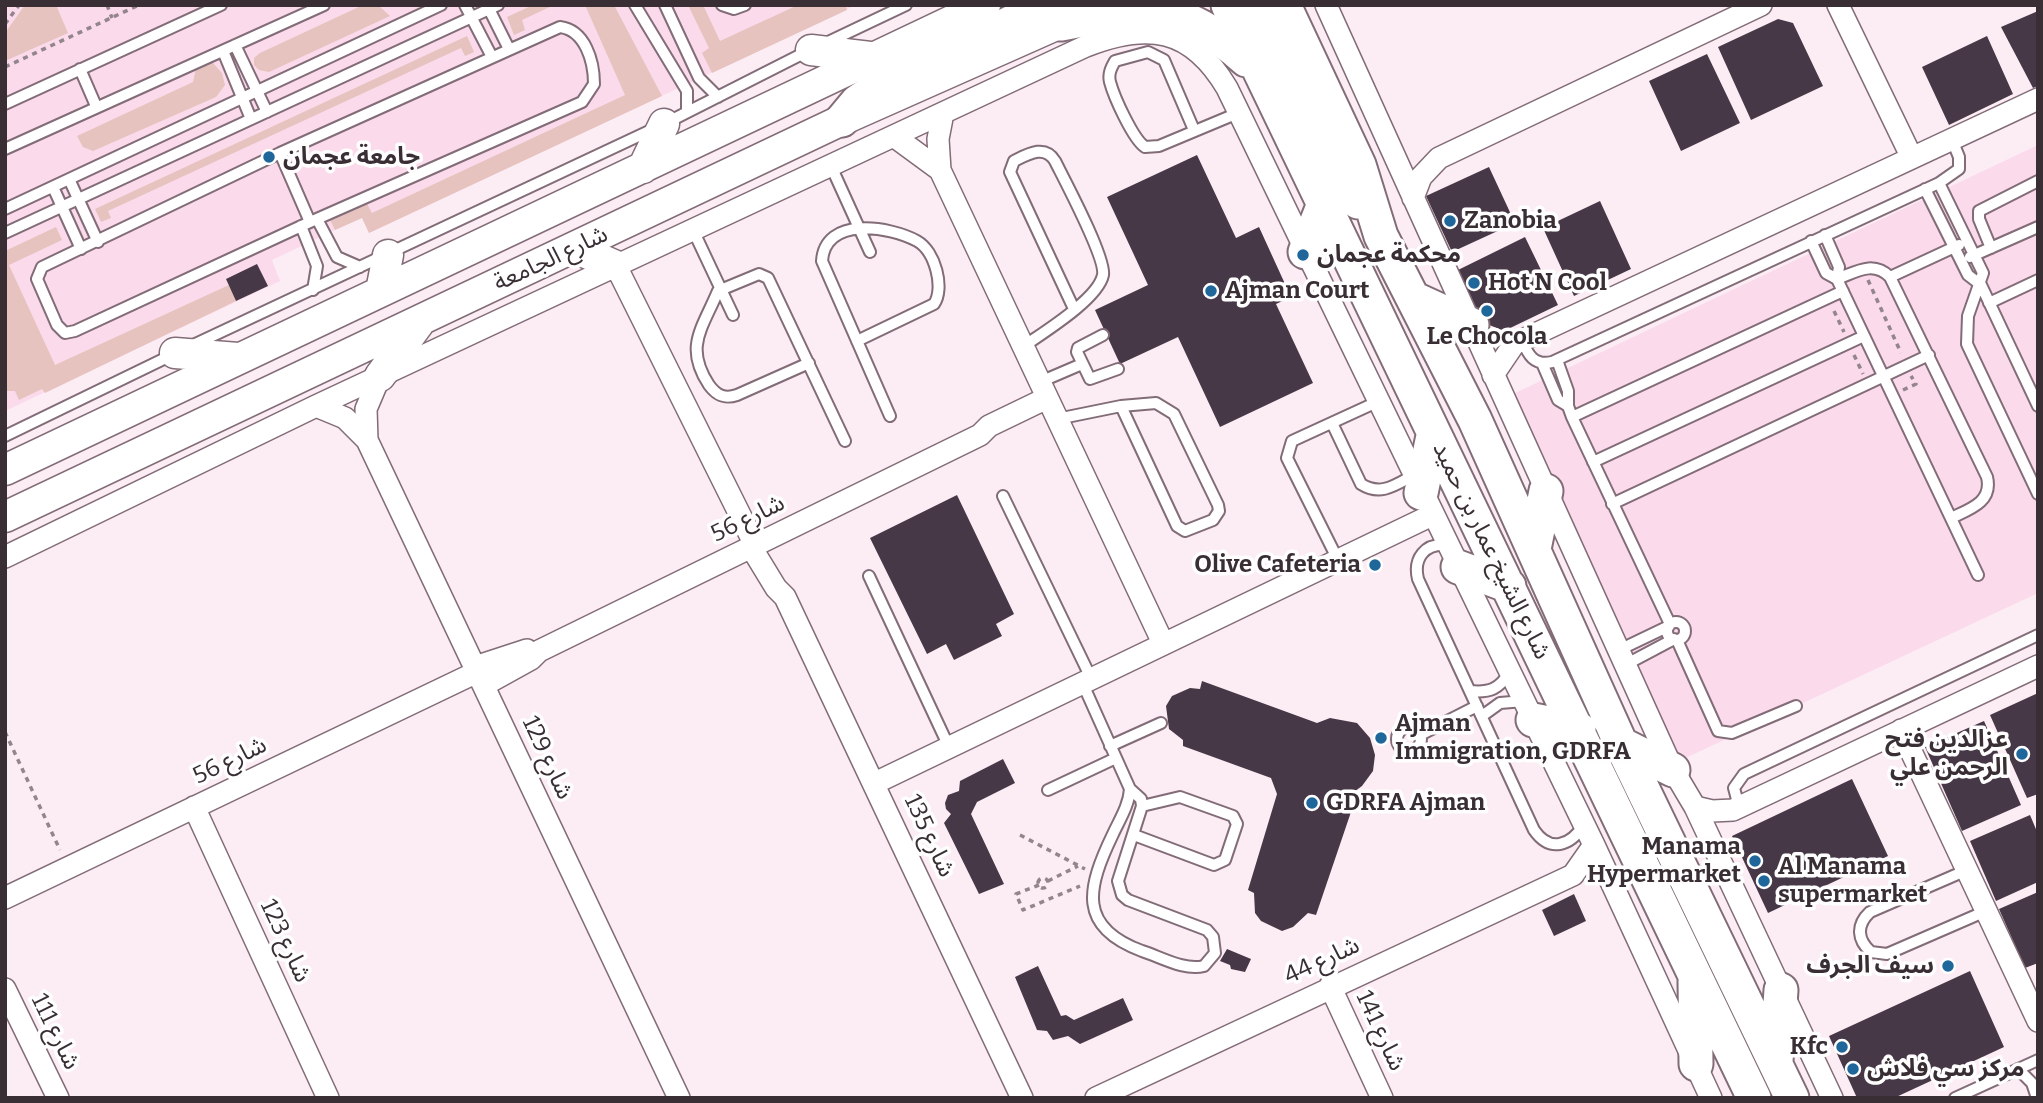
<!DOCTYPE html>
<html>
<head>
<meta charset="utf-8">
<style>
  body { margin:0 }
  #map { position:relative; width:2043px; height:1103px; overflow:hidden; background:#fcecf4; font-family:Bitter,serif }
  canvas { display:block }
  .frame { position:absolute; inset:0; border:7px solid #382e33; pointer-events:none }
</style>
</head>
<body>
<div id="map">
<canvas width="2043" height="1103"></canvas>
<div class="frame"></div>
</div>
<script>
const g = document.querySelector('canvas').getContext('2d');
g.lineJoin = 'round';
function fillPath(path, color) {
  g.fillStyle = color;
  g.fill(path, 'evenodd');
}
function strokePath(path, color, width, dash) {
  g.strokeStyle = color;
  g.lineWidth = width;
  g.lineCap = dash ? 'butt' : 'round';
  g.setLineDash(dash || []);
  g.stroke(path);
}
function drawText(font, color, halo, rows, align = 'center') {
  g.font = font + ' Bitter,"Noto Sans Arabic",serif';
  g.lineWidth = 7;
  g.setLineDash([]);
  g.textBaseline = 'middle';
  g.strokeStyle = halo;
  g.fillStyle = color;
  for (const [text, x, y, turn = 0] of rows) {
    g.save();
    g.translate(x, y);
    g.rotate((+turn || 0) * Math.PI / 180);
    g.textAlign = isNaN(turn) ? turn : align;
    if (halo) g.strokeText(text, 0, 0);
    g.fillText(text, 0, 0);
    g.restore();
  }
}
fillPath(new Path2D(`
  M5 5H856L369 233 362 218 335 230 272 260 280 281 5 411Z
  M2038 145V593L1679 761 1511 395Z`), '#fbdaeb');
fillPath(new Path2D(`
  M25 5H56L68 33 5 61V33Z
  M363 5H378L390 16 269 72 259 70 254 65V58L260 53Z
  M533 5H554L522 20 525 30 514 35 507 17Z
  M585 5H614L662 96 369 233 362 218 335 230 329 218 366 202 372 213 625 95Z
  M688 5H703L720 41 798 5H845L847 10 712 73 702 53 709 48Z
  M467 36 474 52 465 56 461 48 108 211 111 218 101 222 95 209Z
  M212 62 222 73 225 85 216 97 93 151 83 147 77 136 193 82 196 68Z
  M56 227 62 240 9 265 55 365 229 285 236 301 45 393 42 389 19 400 15 391H5V251Z`), '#e6c3be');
fillPath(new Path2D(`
  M2038 11V86L2033 88 2001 27Z
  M1778 19 1793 23 1823 86 1751 120 1718 47Z
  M1987 36 2013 94 1949 125 1922 67Z
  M1707 54 1740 123 1681 151 1649 81Z
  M1197 155 1236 238 1259 227 1291 297 1276 304 1313 383 1220 427 1178 337 1120 364 1095 310 1148 285 1107 197Z
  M1489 167 1515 223 1452 252 1426 196Z
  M1600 201 1631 269 1574 296 1543 228Z
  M1525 237 1558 305 1504 331 1482 322 1458 270Z
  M257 264 268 286 236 301 226 279Z
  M957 495 1014 614 996 624 1002 636 954 660 946 644 927 654 870 538Z
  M1202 681 1317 723 1330 718 1357 723 1370 738 1375 755 1373 771 1362 786 1347 797 1352 809 1316 915 1308 913 1293 927 1282 931 1261 921 1255 913 1254 893 1248 890 1277 794 1271 778 1183 746V740L1169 729 1166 706 1172 696 1190 688 1200 689Z
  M2038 693V794L2027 798 1990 715Z
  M1984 721 2021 805 1962 831 1925 747Z
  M1003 759 1015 783 977 802 971 814 1004 884 979 894 944 823 951 814 946 809 945 803 948 795 959 791 960 781Z
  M1852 779 1888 856 1768 913 1732 836Z
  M2030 815 2038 834V882L1996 901 1970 841Z
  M2038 892V963L2025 968 1999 909Z
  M1574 894 1586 921 1554 936 1542 910Z
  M1227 949 1251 959 1245 972 1231 969 1230 965 1220 961Z
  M1038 966 1061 1016 1066 1015 1074 1020 1123 998 1133 1020 1080 1044 1068 1036 1053 1040 1047 1031 1037 1030 1015 977Z
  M1970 971 2004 1047 1894 1098H1857L1829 1036Z`), '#473847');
const service = new Path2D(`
  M465 5 492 57
  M487 5 509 49
  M635 5 687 91V110
  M665 5 699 78 718 97
  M722 5 734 9 745 5
  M560 27C585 30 594 61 594 84L582 102 310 222 75 331 65 333 57 325 37 279 42 267 280 153Z
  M826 43 906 5
  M235 45 267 112
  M223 51 251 119
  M80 69 96 106
  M5 104 221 5
  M1194 130 1164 60 1148 52 1115 61C1111 68 1108 74 1110 82 1114 97 1133 139 1145 147L1159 146 1238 113
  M5 149 324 5
  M280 153 310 222
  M830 164 870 252
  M69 179 98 242
  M1939 183 1983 273 1968 316 1967 344 2038 494
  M53 187 81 249
  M1925 189 1968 275 1981 285 2038 406
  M5 209 441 5
  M317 219 337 257 360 267
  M301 226 317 266 313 290
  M693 230 733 315
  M5 233 498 5
  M1825 235 1839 267 1837 279
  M1811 241 1826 273 1837 279 1978 575
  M1991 248 1979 219V211L2038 181
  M1970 257 2038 227
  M1890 277 1959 245
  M1837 279C1856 272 1873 260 1890 277L1987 477C1993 502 1970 509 1951 518
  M1989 303 2038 280
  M1103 335 1078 348 1077 352 1090 379 1118 369
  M1522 340C1528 355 1534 366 1552 362L1939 183 1959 169V157L1952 140
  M857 341 934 304C945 288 935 251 917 241 889 226 825 216 822 261L890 416
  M191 346 664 124 808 51
  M1024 346C1044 332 1098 299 1103 275 1106 258 1065 181 1055 161 1045 144 1028 154 1014 161L1010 172 1074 309
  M1557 360 1568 391V406L1572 417 1670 624
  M809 363 737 395C725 399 717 396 709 385 684 347 702 329 718 291L759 274 768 278 845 441
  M1542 363 1558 400 1568 406
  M1040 382 1082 364
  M1572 417 1843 291
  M1057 419 1121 406 1177 526 1185 531 1213 520 1219 511 1218 505 1174 414 1156 403 1121 406
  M1332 423 1361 484C1380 496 1394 486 1412 476
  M5 436 174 354
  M1593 462 1864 336
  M1003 496 1091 678
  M1612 504 1929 355
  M1447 545C1425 543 1413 558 1418 579L1534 830C1550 853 1570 846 1584 825
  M1338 560 1287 458 1292 441 1377 402
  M869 576 949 747
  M1667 631a9 9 0 1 1 18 0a9 9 0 1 1-18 0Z
  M1677 640 1718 731 1732 733 1796 706
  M1619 650 1669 626
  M1625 665 1674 639
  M1082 682 1130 789
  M1470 691C1490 693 1499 689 1510 672
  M1482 716 1500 703 1524 701
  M1397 739a12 12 0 1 1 24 0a12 12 0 1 1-24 0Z
  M1420 735 1477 706
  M1110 746 1161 723
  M1130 789 1141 799 1142 806 1118 881 1122 895 1128 900 1207 930 1213 937 1215 953 1204 966C1184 971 1161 957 1142 951 1077 927 1087 888 1113 834 1120 819 1129 805 1130 789Z
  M1048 790 1116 758
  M1739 807 1734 788 1744 774 2038 635
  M1134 835 1214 865 1225 860 1237 824 1233 816 1180 797 1142 806
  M1967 870 1870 912C1856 925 1857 940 1871 952L1887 954 1986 911
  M2018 1069 2032 1083 2037 1098
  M1955 1098 2038 1060`);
const minor = new Path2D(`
  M1326 5 1673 770 1695 807 1832 1098
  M1838 5 1912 158
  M943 113 938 139 940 170 1163 643
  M895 137 940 170
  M1413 198 1421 177 1439 158 1761 5
  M616 266 755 545
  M1493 375 1514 344 2038 99
  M316 406 345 418 367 440 679 1098
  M367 440 366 409 380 376
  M751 547 776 588 785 597 1022 1098
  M5 557 316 406 1086 46C1147 22 1191 27 1227 88L1594 845 1711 1098
  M475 667 527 650
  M484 685 531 659 539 651 980 435 989 426 1047 398
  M1901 730 2038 1021
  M875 783 1432 515
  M194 807 328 1098
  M1695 807 1712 811 1733 810 2038 666
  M5 898 477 672
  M1330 986 1382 1098
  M5 989 58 1098
  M1096 1098 1573 875 1594 845`);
const secondary = new Path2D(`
  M811 50 870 57
  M643 168 664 124
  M575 248 616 266
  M381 291 388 255
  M175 353 238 358
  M380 376 419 323
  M5 470 985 5
  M5 517 842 120 1083 13`);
const primary = new Path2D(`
  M1228 5 1754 1098
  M1258 5 1331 161 1358 202
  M1284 5 1359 165 1381 236 1475 420 1621 744 1792 1098
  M1061 24C1145 7 1181 0 1246 60
  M842 120 857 102 880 86 1047 5
  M1305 252 1323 206
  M1415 299 1472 325
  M1421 493 1433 436
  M1534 549 1546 491
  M1458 567 1509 586
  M1533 720 1579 729
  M1621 744 1673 770
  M1695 981 1696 1064
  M1776 1061 1781 990`);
strokePath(service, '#826c77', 14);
strokePath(minor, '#826c77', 24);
strokePath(secondary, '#826c77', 33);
strokePath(primary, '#826c77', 37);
strokePath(new Path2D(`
  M107 5 112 18
  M5 24 19 5
  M5 67 139 5
  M1868 280 1901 353
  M1834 311 1844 332
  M1854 355 1863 374
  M1903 390 1916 384 1911 376
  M5 732 60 850
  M1020 835 1085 869
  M1038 883a5 5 0 1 1 10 0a5 5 0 1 1-10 0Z
  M1048 881 1078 866
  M1039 885 1016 894 1023 910 1080 886`), '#92858b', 3.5, [5, 5]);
strokePath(service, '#fff', 10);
strokePath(minor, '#fff', 21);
strokePath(secondary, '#fff', 30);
strokePath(primary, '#fff', 33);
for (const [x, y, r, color] of [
  [269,157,7,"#1f669a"],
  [1450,221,7,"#1f669a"],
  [1303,255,7,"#1f669a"],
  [1474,283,7,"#1f669a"],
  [1211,291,7,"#1f669a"],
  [1487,311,7,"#1f669a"],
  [1375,565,7,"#1f669a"],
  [1381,738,7,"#1f669a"],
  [2022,754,7,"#1f669a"],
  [1312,803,7,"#1f669a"],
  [1755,861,7,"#1f669a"],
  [1764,881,7,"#1f669a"],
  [1948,966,7,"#1f669a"],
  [1842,1047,7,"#1f669a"],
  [1853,1069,7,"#1f669a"]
]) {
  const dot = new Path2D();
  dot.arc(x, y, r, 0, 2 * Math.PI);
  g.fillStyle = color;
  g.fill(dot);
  strokePath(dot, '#fefefe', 2.5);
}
drawText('bold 24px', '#382e33', '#fefefe', [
  ["جامعة عجمان",283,157],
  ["Zanobia",1464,221],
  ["محكمة عجمان",1317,255],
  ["Hot N Cool",1488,283],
  ["Ajman Court",1225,291],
  ["Le Chocola",1487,337,"center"],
  ["Olive Cafeteria",1361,565,"right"],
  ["Ajman",1395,724],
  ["Immigration, GDRFA",1395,752],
  ["عزالدين فتح",2008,740,"right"],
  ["الرحمن علي",2008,768,"right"],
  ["GDRFA Ajman",1326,803],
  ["Manama",1741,847,"right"],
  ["Hypermarket",1741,875,"right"],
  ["Al Manama",1778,867],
  ["supermarket",1778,895],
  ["سيف الجرف",1934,966,"right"],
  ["Kfc",1828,1047,"right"],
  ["مركز سي فلاش",1867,1069]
], 'left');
drawText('24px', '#382e33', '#fefefe', [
  ["شارع الجامعة",551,259,-25],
  ["شارع 56",748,519,-26],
  ["شارع الشيخ عمار بن حميد",1491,551,64],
  ["شارع 129",547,758,65],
  ["شارع 56",230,761,-26],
  ["شارع 135",929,836,65],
  ["شارع 123",285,941,65],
  ["شارع 44",1322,961,-25],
  ["شارع 141",1380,1031,65],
  ["شارع 111",55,1032,64]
]);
</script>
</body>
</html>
